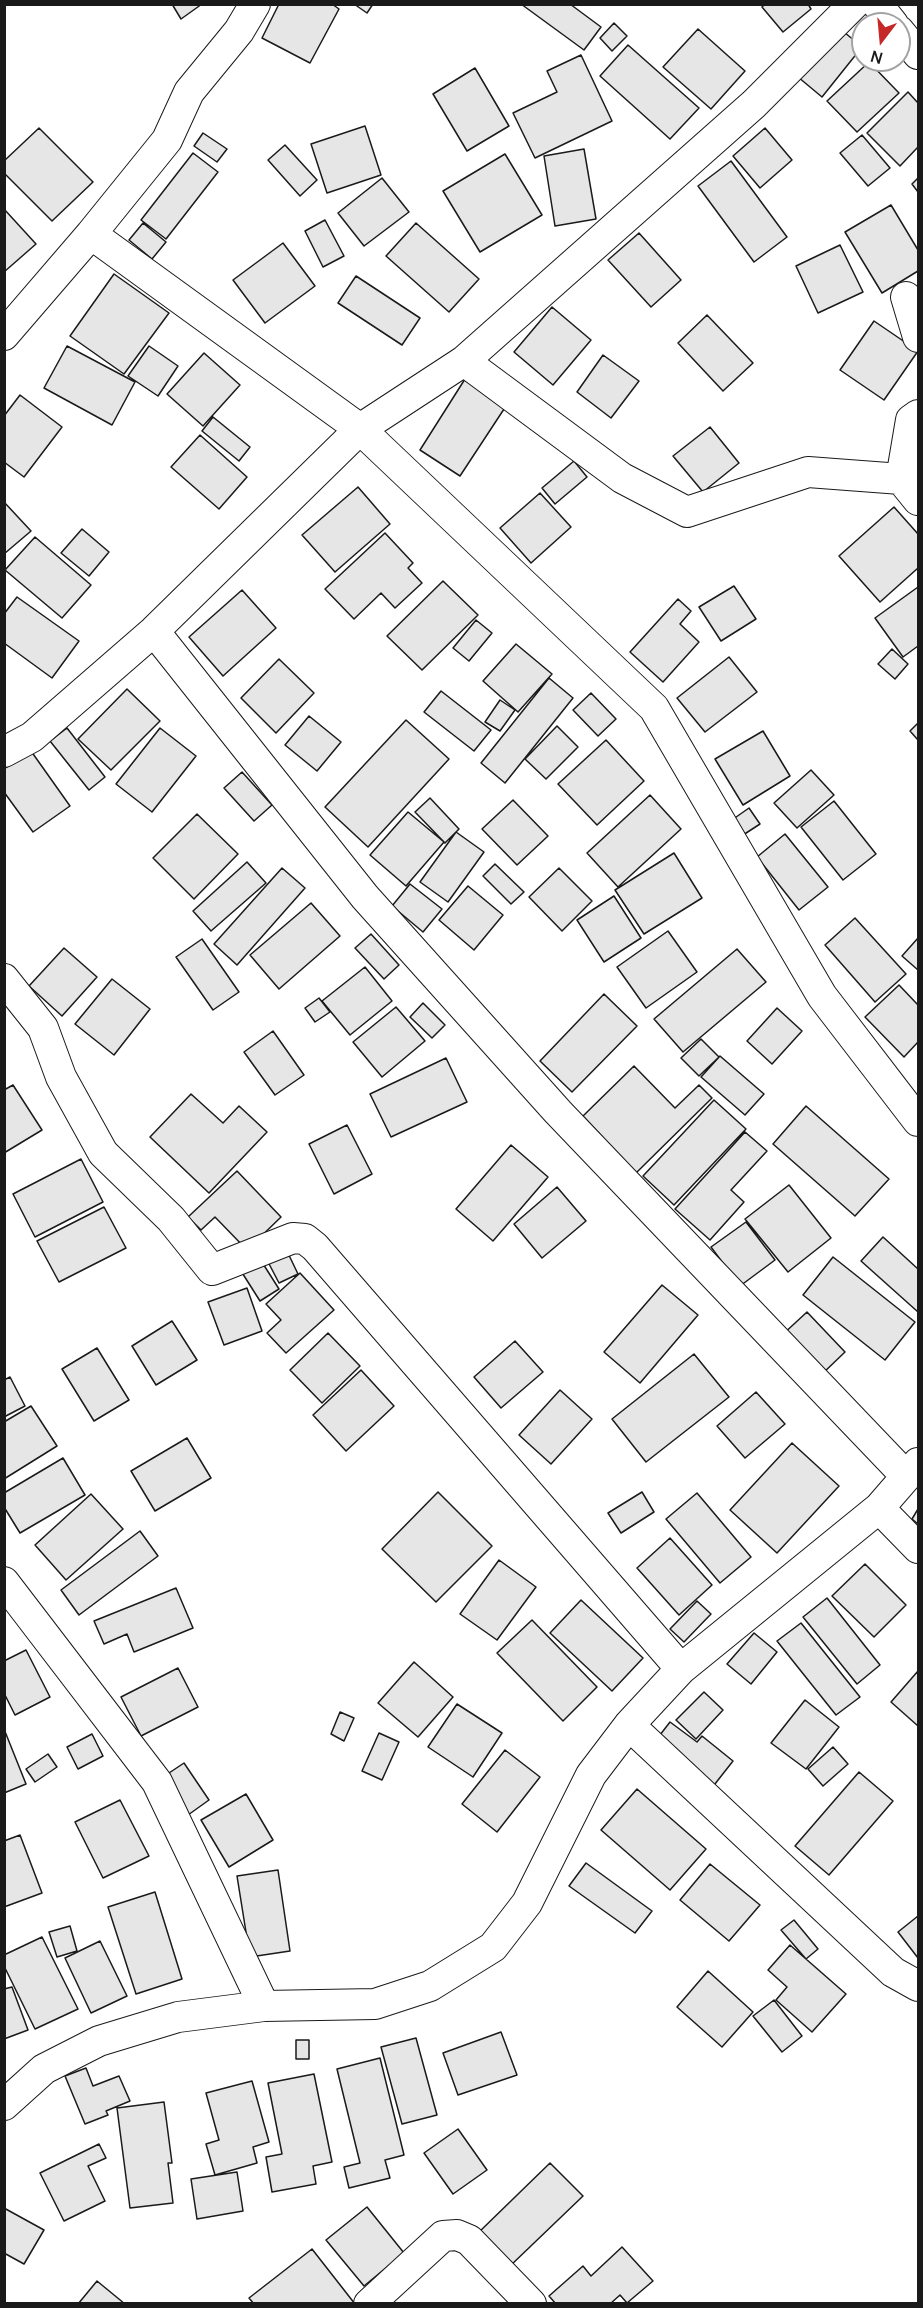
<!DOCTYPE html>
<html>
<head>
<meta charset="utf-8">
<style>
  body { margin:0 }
  #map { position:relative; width:923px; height:2308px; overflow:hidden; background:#fff; font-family:Manrope,sans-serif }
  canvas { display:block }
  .frame { position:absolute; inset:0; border:6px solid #1a1a1a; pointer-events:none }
  .north { position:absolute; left:851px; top:12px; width:60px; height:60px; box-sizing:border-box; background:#fff; border:2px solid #a3a3a3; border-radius:50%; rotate:196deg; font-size:16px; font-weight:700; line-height:24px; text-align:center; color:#1a1a1a }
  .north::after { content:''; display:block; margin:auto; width:21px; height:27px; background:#c62828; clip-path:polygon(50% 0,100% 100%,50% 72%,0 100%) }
</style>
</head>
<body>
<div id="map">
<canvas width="923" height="2308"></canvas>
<div class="frame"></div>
<div class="north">N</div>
</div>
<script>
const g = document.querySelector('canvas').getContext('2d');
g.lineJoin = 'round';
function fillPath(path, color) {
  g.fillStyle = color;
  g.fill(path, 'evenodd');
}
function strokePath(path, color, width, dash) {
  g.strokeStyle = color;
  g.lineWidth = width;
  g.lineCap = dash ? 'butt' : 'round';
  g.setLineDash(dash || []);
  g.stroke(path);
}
const building = new Path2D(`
  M172 4H202L181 19Z
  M332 4 339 9 310 63 262 38 279 4Z
  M354 4H373L367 13Z
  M521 4H570L601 27 584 50Z
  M765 4H808L811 9 783 32 762 7Z
  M614 23 627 36 612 51 600 38Z
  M838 27 862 47 822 97 798 77Z
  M698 29 745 71 711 109 663 67Z
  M628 45 699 108 670 139 600 76Z
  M581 55 612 121 535 158 513 113 557 92 547 71Z
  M869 62 899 93 857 132 827 101Z
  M475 68 509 126 467 151 433 94Z
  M908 92 918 103V147L900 166 867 133Z
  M365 126 381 175 327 193 311 144Z
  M39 128 93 182 52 221 4 173V161Z
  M765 128 792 160 760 188 733 156Z
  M203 133 227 149 217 162 194 146Z
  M862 135 890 168 868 186 840 153Z
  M285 145 317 180 300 196 268 160Z
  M584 149 596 219 555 226 544 156Z
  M193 153 218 172 166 239 141 220Z
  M505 154 542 215 480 252 443 191Z
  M731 161 787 237 754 262 698 186Z
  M382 178 409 212 364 246 338 213Z
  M918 178V192L912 184Z
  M891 205 918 250V271L882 293 845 232Z
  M4 209 36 244 4 272Z
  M325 220 344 256 323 267 305 231Z
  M143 223 166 242 152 259 129 240Z
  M416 223 479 279 449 312 386 256Z
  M639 233 681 280 651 307 608 260Z
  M283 243 315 286 265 323 233 280Z
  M840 245 863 292 818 313 796 266Z
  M114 274 169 313 124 374 70 336Z
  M356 276 420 318 402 345 338 303Z
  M552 307 591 340 553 385 514 352Z
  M707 315 753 363 723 391 678 343Z
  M874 321 918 351 884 400 840 370Z
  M67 346 135 382 112 425 44 388Z
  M149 346 178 366 158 396 128 376Z
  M204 353 240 385 203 426 167 394Z
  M603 355 639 381 611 418 577 392Z
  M465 379 506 406 460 476 420 450Z
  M20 395 62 427 24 477 4 462V416Z
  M213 417 250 447 239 461 202 431Z
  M710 427 739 463 703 492 673 456Z
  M200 435 247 477 219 509 171 467Z
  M574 461 587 477 555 504 542 488Z
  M358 487 390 524 335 572 302 535Z
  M540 493 571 527 531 563 500 528Z
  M4 502 31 531 4 554Z
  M894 507 918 534V568L880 602 839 556Z
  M82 529 109 552 89 576 61 553Z
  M385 533 413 563 408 568 422 583 395 608 381 593 354 619 325 589Z
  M35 537 91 585 62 618 5 570Z
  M443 581 478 615 422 670 387 636Z
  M734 586 756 619 721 641 699 607Z
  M918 587V646L903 657 875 618Z
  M242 590 276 628 223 676 189 637Z
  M17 597 79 641 52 678 4 643V614Z
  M678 599 691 611 680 624 699 642 663 682 630 652Z
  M476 620 492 633 469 661 453 648Z
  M516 644 552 674 518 712 483 681Z
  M892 649 908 664 895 679 878 664Z
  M729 657 757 692 705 732 677 698Z
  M279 659 314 693 276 733 241 698Z
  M549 678 573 698 505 783 481 763Z
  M127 689 160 721 111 770 78 739Z
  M441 691 491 730 474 751 424 712Z
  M591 693 616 719 598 736 573 710Z
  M500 700 515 710 500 731 485 722Z
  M309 716 341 742 317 771 285 745Z
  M406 720 449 759 368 847 325 807Z
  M918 723V740L910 731Z
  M557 726 578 747 546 779 525 759Z
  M67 728 105 777 89 790 50 741Z
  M160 728 196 756 152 812 116 784Z
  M763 731 790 776 743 805 715 759Z
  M606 740 644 781 597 825 558 784Z
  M31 751 70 806 33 832 4 792V769Z
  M811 770 834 795 797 828 774 803Z
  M242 772 272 805 254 821 224 788Z
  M650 795 681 829 618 887 587 853Z
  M430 798 459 829 445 843 415 812Z
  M513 800 548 836 517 865 482 829Z
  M834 801 876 854 843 880 801 827Z
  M749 808 760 824 740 837 729 822Z
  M408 812 444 842 406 886 370 855Z
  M197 814 238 854 194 899 153 858Z
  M456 832 484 852 448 902 420 882Z
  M785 834 828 887 799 910 757 857Z
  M674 853 702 898 644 934 615 890Z
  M247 862 266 883 211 931 193 911Z
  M495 864 524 892 511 904 483 876Z
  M282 868 305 888 237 965 214 944Z
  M559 868 592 901 562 931 529 897Z
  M410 884 442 909 423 932 392 906Z
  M468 886 503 915 474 950 439 920Z
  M614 896 641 938 604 962 577 920Z
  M311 903 340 936 279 989 250 955Z
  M855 918 906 974 875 1002 825 945Z
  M668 931 697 972 646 1008 617 967Z
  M371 934 399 965 384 979 355 948Z
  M918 938V970L902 956Z
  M202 939 239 992 213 1010 176 957Z
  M64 948 97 977 62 1016 29 986Z
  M737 949 766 982 683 1052 654 1019Z
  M365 967 392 1001 350 1035 322 1001Z
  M112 979 150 1009 114 1055 75 1024Z
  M899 985 918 1005V1042L904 1057 865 1017Z
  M604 994 637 1026 572 1092 540 1061Z
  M319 998 330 1012 315 1022 305 1008Z
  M423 1003 445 1025 432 1038 410 1017Z
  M396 1007 425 1041 382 1077 353 1042Z
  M777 1008 802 1031 772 1064 747 1041Z
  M273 1031 304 1075 275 1095 244 1052Z
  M701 1039 719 1057 699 1076 681 1058Z
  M720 1056 764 1094 745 1115 701 1077Z
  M446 1058 467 1102 391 1137 370 1094Z
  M634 1066 675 1108 699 1085 712 1098 636 1173 583 1116Z
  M13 1085 42 1130 4 1153V1090Z
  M191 1094 223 1123 239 1106 267 1132 209 1193 150 1137Z
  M714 1100 746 1129 674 1205 643 1176Z
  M806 1106 889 1179 855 1216 773 1144Z
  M347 1125 372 1174 334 1194 309 1144Z
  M745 1132 767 1151 731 1190 744 1202 710 1240 675 1209Z
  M511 1145 548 1177 493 1241 456 1209Z
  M81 1159 103 1202 35 1237 13 1194Z
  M237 1171 281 1217 247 1250 215 1217 201 1230 188 1217Z
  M789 1185 831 1238 788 1272 745 1219Z
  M557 1187 586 1221 542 1258 514 1224Z
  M104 1207 126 1248 59 1282 37 1241Z
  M746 1222 775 1260 740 1286 711 1247Z
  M883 1237 918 1269V1312L861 1261Z
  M286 1249 298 1274 279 1283 266 1258Z
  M833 1257 915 1322 885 1360 803 1295Z
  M260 1259 279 1289 260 1301 241 1271Z
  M300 1273 334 1310 286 1353 267 1333 281 1320 266 1304Z
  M662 1285 698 1315 640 1383 604 1352Z
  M247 1288 262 1331 224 1345 208 1302Z
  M807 1312 845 1352 820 1376 781 1336Z
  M172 1321 197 1360 156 1385 132 1346Z
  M328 1333 360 1366 322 1403 290 1370Z
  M515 1341 543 1372 501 1408 474 1377Z
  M97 1348 129 1400 94 1421 62 1369Z
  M694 1354 729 1397 646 1462 612 1419Z
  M361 1370 394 1406 346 1451 313 1415Z
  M10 1377 25 1406 4 1417V1380Z
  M560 1390 592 1419 551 1464 519 1435Z
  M756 1392 785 1424 745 1458 717 1426Z
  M31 1406 57 1446 4 1479V1422Z
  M187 1438 211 1478 155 1511 131 1471Z
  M792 1443 839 1486 777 1553 730 1510Z
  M63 1458 85 1495 20 1533 4 1507V1493Z
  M438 1492 492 1546 436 1602 382 1549Z
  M642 1492 654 1512 621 1533 608 1513Z
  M697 1493 751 1557 720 1583 666 1519Z
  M91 1494 123 1529 66 1580 35 1545Z
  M918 1509V1524L912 1519Z
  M140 1531 158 1556 79 1615 61 1590Z
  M670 1538 712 1585 679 1615 637 1568Z
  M499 1560 536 1587 497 1640 460 1614Z
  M865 1564 906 1605 874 1637 832 1596Z
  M176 1588 193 1628 134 1652 127 1634 104 1644 94 1621Z
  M827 1598 880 1665 857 1684 803 1617Z
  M581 1600 643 1658 612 1691 550 1633Z
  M697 1601 711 1614 684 1642 670 1629Z
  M532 1620 597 1687 563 1721 497 1653Z
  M801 1623 860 1697 836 1715 777 1641Z
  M754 1633 777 1652 751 1684 727 1664Z
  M26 1650 50 1697 15 1715 4 1693V1661Z
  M414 1662 453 1697 418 1737 378 1703Z
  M178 1668 198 1707 141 1736 121 1697Z
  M918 1671V1726L891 1702Z
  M704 1692 723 1710 696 1739 676 1720Z
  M805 1700 839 1727 806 1769 771 1743Z
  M457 1704 502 1733 473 1777 428 1747Z
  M340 1712 354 1718 344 1741 331 1734Z
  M670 1722 697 1742 702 1736 733 1761 711 1789 653 1744Z
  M4 1729 26 1784 4 1793Z
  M379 1733 399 1742 382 1780 362 1771Z
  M92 1734 103 1756 78 1769 67 1747Z
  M833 1747 848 1764 823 1786 808 1769Z
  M505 1750 540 1777 497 1832 462 1804Z
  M48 1754 57 1767 35 1782 26 1769Z
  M184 1763 209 1800 188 1815 163 1777Z
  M859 1772 893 1801 829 1875 795 1846Z
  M637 1789 706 1849 670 1890 601 1830Z
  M246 1794 273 1840 229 1867 201 1820Z
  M120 1800 149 1856 103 1878 75 1822Z
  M20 1835 42 1893 4 1907V1841Z
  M586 1863 652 1911 635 1933 569 1886Z
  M710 1864 760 1905 729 1941 680 1900Z
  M278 1870 290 1951 250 1957 237 1876Z
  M155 1892 182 1979 136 1994 108 1907Z
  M918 1916V1958L898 1932Z
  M794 1920 818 1949 806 1959 781 1930Z
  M70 1926 77 1951 57 1957 49 1932Z
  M42 1937 78 2009 35 2029 4 1966V1955Z
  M100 1941 127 1996 91 2013 65 1958Z
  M790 1945 846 1994 812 2032 776 2000 787 1987 768 1970Z
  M708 1971 753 2012 722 2047 677 2007Z
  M12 1987 28 2030 4 2039V1989Z
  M774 2000 802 2036 782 2052 753 2016Z
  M501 2032 517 2075 458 2095 443 2053Z
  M416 2038 437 2115 402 2124 381 2047Z
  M296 2040H309V2059H296Z
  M380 2058 404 2155 385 2160 390 2178 349 2188 344 2167 360 2163 337 2069Z
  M86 2068 93 2086 119 2076 130 2101 106 2111 108 2115 85 2124 65 2076Z
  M314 2074 332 2162 313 2166 316 2184 272 2192 266 2157 282 2154 268 2083Z
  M252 2081 269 2142 253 2147 257 2163 215 2175 206 2144 219 2140 206 2093Z
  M164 2102 172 2163H168L173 2203 130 2208 117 2108Z
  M458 2129 487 2170 453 2194 424 2153Z
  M99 2144 106 2158 88 2166 105 2201 64 2221 40 2173Z
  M550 2163 583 2196 509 2267 477 2234Z
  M237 2172 243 2211 197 2219 191 2179Z
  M367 2207 404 2253 364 2286 326 2240Z
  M4 2208 44 2230 24 2264 4 2253Z
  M622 2247 653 2281 627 2303 620 2295 610 2304H556L549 2296 583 2266 591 2276Z
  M312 2249 355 2304H254L249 2298Z
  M97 2281 125 2304H78Z`);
fillPath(building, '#e6e6e6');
strokePath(building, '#1a1a1a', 1.5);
const minor = new Path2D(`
  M877 4 893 24
  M899 31 918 54
  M91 234 360 429 654 708 822 996 918 1121
  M906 297 918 337
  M4 335 91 234 167 140 189 92 239 31 255 4
  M464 361 622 478 687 512 808 472 901 479
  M918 415 911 420 901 479 918 500
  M154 631 365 897 558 1112 906 1476
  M4 752 32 737 154 631 360 429 464 361 754 104 854 4
  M4 979 43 1028 61 1077 103 1153 171 1219 212 1270 293 1238 305 1239 315 1247 681 1669
  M879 1508 918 1548
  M4 1582 157 1782 264 2006
  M629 1725 893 1972 918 1986
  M4 2105 44 2069 99 2041 178 2017 264 2006 375 2004 430 1986 493 1947 527 1903 591 1775 629 1725 681 1669 879 1508 918 1463
  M369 2304 443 2236 457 2235 469 2240 531 2304`);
strokePath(minor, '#1a1a1a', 32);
strokePath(minor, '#fff', 30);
</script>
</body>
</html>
